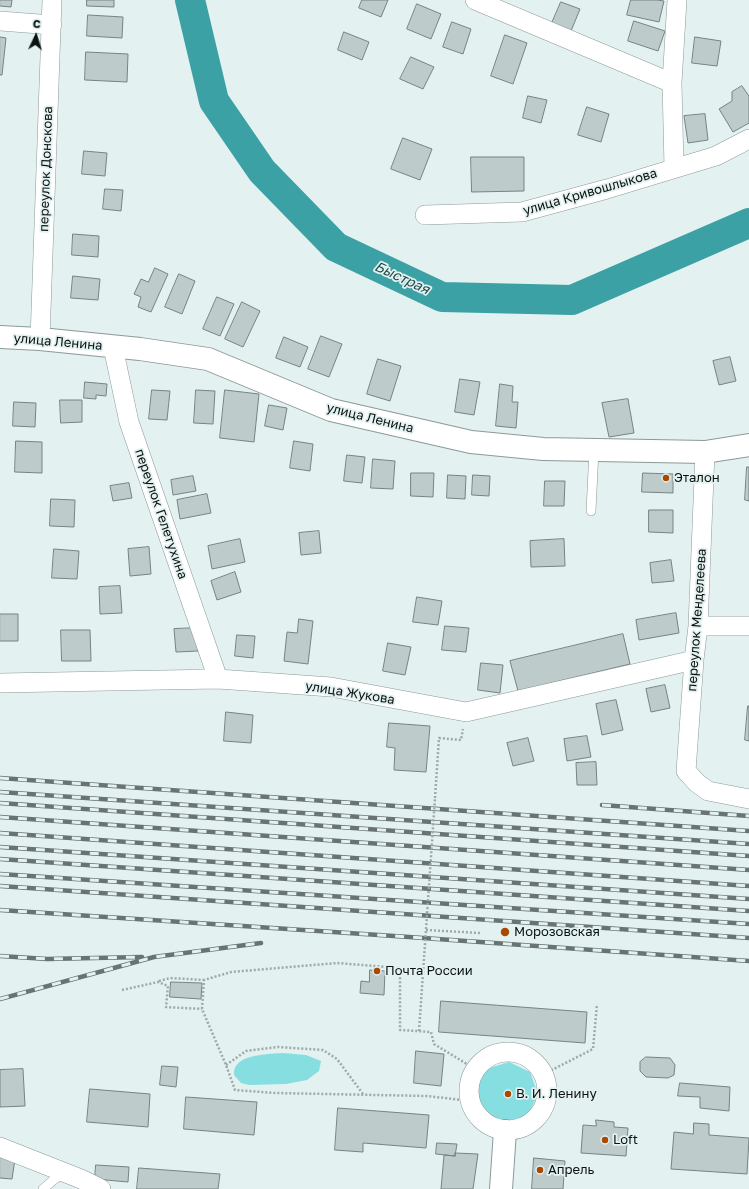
<!DOCTYPE html>
<html>
<head>
<meta charset="utf-8">
<style>
  body { margin:0 }
  #map { position:relative; width:749px; height:1189px; overflow:hidden; background:#e3f1f1; font-family:"Golos Text",sans-serif }
  canvas { display:block }
  .north { position:absolute; left:16px; top:16px; width:40px; height:40px; -webkit-text-stroke:3px #e3f1f1; paint-order:stroke; rotate:4deg; font-size:11px; font-weight:700; line-height:16px; text-align:center; color:#0c1111 }
  .north::after { content:''; display:block; margin:auto; width:14px; height:18px; background:#0c1111; clip-path:polygon(50% 0,100% 100%,50% 72%,0 100%) }
</style>
</head>
<body>
<div id="map">
<canvas width="749" height="1189"></canvas>
<div class="north">С</div>
</div>
<script>
const g = document.querySelector('canvas').getContext('2d');
g.lineJoin = 'round';
function fillPath(path, color) {
  g.fillStyle = color;
  g.fill(path, 'evenodd');
}
function strokePath(path, color, width, dash) {
  g.strokeStyle = color;
  g.lineWidth = width;
  g.lineCap = dash ? 'butt' : 'round';
  g.setLineDash(dash || []);
  g.stroke(path);
}
function drawText(font, color, halo, rows, align = 'center') {
  g.font = font + ' "Golos Text",sans-serif';
  g.lineWidth = 3.5;
  g.setLineDash([]);
  g.textBaseline = 'middle';
  g.strokeStyle = halo;
  g.fillStyle = color;
  for (const [text, x, y, turn = 0] of rows) {
    g.save();
    g.translate(x, y);
    g.rotate((+turn || 0) * Math.PI / 180);
    g.textAlign = isNaN(turn) ? turn : align;
    if (halo) g.strokeText(text, 0, 0);
    g.fillText(text, 0, 0);
    g.restore();
  }
}
fillPath(new Path2D(`
  M283 1053 306 1055 321 1061 319 1071 307 1080 286 1084 249 1085 241 1083 234 1075C234 1073 234 1068 236 1066 243 1054 271 1054 283 1053Z
  M509 1062 530 1072 538 1094 528 1115 506 1123 484 1113 476 1091 486 1069Z`), '#86dee0');
strokePath(new Path2D(`
  M190 0 214 101 262 171 336 247 442 297 572 300 749 223`), '#3ba1a4', 30);
const building = new Path2D(`
  M0 0H12L11 7 0 6Z
  M87 0H114V7L87 6Z
  M362 0H388L381 17 359 8Z
  M631 0H657L664 1 659 22 627 15Z
  M561 2 580 9 571 31 552 23Z
  M417 4 441 14 431 39 407 29Z
  M88 15 123 17 122 38 87 36Z
  M634 21 665 31 658 51 628 41Z
  M452 22 471 29 463 54 443 47Z
  M344 32 369 42 362 60 338 50Z
  M505 35 527 43 513 84 491 76Z
  M0 37 6 38 2 75H0Z
  M695 37 721 41 717 66 692 63Z
  M86 52 128 54 127 82 85 80Z
  M411 57 434 67 423 89 400 79Z
  M742 86 749 96V123L733 132 719 109 732 101V92Z
  M528 96 547 100 541 123 523 118Z
  M587 107 609 114 601 142 578 135Z
  M705 114 708 140 688 143 684 116Z
  M403 138 432 149 420 180 391 169Z
  M84 151 107 153 105 176 82 174Z
  M471 157H524V191L472 192Z
  M105 189 123 190 121 211 103 209Z
  M73 234 99 236 98 257 72 255Z
  M155 268 168 274 151 312 138 307 141 297 134 294 141 279 148 282Z
  M179 274 195 281 182 314 165 307Z
  M73 276 100 279 98 300 71 298Z
  M217 297 234 304 220 336 203 329Z
  M242 302 260 311 243 347 225 339Z
  M321 336 342 344 329 377 308 369Z
  M284 337 308 347 300 367 276 358Z
  M730 357 736 381 719 385 713 361Z
  M378 359 401 366 390 401 367 394Z
  M460 379 480 382 474 415 455 412Z
  M85 382 107 384 106 396 96 395V399L84 398Z
  M500 384 513 386 512 402H518L516 428 496 426Z
  M152 390 170 391 167 420 149 419Z
  M196 390 215 391 213 424 194 423Z
  M225 390 259 394 254 442 220 438Z
  M628 399 634 433 609 437 602 403Z
  M60 400H82V422L61 423Z
  M14 402 36 403 35 427 13 426Z
  M269 405 287 408 283 430 265 426Z
  M16 441 42 442V473L15 472Z
  M294 441 313 444 310 471 290 468Z
  M347 455 365 457 362 483 344 481Z
  M373 459 395 461 393 489 371 488Z
  M747 467H749V501L745 500Z
  M411 473H434L433 497 411 496Z
  M643 473 673 474V493L642 492Z
  M448 475 466 476 465 499 447 498Z
  M473 475 490 476 489 496 472 495Z
  M193 476 196 491 173 495 171 480Z
  M545 481H565L564 506H544Z
  M129 483 132 498 113 501 110 486Z
  M207 494 211 513 180 519 177 500Z
  M51 499 75 500 74 527 50 526Z
  M649 510H673V533L649 532Z
  M319 531 321 553 301 555 299 533Z
  M240 539 245 562 212 569 208 546Z
  M564 539 565 566 531 567 530 541Z
  M149 547 151 574 130 576 128 549Z
  M54 549 79 551 77 579 52 578Z
  M671 560 674 581 652 583 650 563Z
  M235 572 241 592 217 600 211 581Z
  M120 586 122 613 100 614 99 587Z
  M417 597 442 601 438 625 413 622Z
  M676 613 679 633 639 640 636 620Z
  M0 614H18V641H0Z
  M299 619 313 621 308 664 284 661 287 632 297 633Z
  M445 626 469 628 466 652 442 650Z
  M197 628 198 651 176 652 174 629Z
  M61 630H90L91 661H62Z
  M623 634 630 664 518 691 510 661Z
  M237 635 255 636 253 658 235 656Z
  M388 643 411 647 405 675 383 671Z
  M481 663 503 665 500 693 478 690Z
  M665 685 670 708 651 712 646 689Z
  M616 700 623 730 602 735 596 704Z
  M748 706H749V741L745 740Z
  M226 712 253 715 251 743 224 741Z
  M389 723 430 726 426 772 394 770 395 748 387 747Z
  M587 736 591 757 567 761 564 739Z
  M528 738 534 761 513 766 507 743Z
  M596 762 597 785H577L576 763Z
  M370 970 385 971 384 995 360 993 361 981 369 982Z
  M171 982 202 983 201 999 170 997Z
  M441 1001 587 1012 585 1043 439 1032Z
  M416 1051 444 1054 441 1086 414 1083Z
  M646 1057 670 1058 675 1065 674 1075 668 1078 646 1077 640 1071V1062Z
  M162 1066 178 1067 176 1087 160 1085Z
  M23 1069 25 1106 0 1107V1070Z
  M680 1083 730 1087 729 1111 700 1108V1097L678 1096Z
  M90 1089 150 1094 148 1127 87 1122Z
  M186 1097 257 1102 254 1135 184 1129Z
  M338 1108 429 1115 426 1148 363 1143V1152L335 1150Z
  M596 1120 614 1122V1127L628 1128 626 1156 581 1153 583 1125 596 1126Z
  M694 1123 709 1124V1135L749 1138 747 1174 671 1169 674 1132 693 1134Z
  M437 1143 457 1144 455 1156 436 1154Z
  M455 1153 478 1154 473 1189H441L444 1155 455 1156Z
  M0 1157 15 1159 12 1179 0 1178Z
  M534 1158 565 1161 563 1189H532Z
  M96 1165 129 1167 128 1182 95 1179Z
  M139 1168 220 1174 218 1189H137Z`);
fillPath(building, '#becbcb');
strokePath(building, '#768383', 1);
const lane = new Path2D(`
  M591 511 594 450
  M43 1189 63 1172`);
const street = new Path2D(`
  M475 0 672 83
  M0 21 52 25
  M674 168 672 83 677 0
  M425 215 522 212 607 189 716 156 749 139
  M40 339 52 0
  M113 347 129 422 218 679
  M705 452 698 626 694 660 686 771 697 783 708 791 749 799
  M698 626H749
  M0 683 218 679 331 687 466 712 694 660
  M469 1091a39 39 0 1 1 78 0a39 39 0 1 1-78 0Z
  M0 1147 81 1179 101 1189`);
const secondary = new Path2D(`
  M0 337 40 339 140 349 208 359 331 410 471 442 543 449 705 452 749 445
  M501 1189 505 1131`);
strokePath(lane, '#8c9999', 10);
strokePath(street, '#8c9999', 20);
strokePath(secondary, '#8c9999', 24);
strokePath(new Path2D(`
  M435 798 439 738 461 740 463 729
  M426 930 480 933
  M159 981 170 978 204 980
  M122 990 158 982 168 986 166 1007 202 1009
  M419 1031 423 973
  M226 1065 246 1051 278 1047 323 1050 337 1059 363 1094
  M544 1074 593 1049 597 1004
  M471 1101 427 1096 275 1093 235 1090 226 1065 202 1009 204 980 231 972 337 963 400 968V1030L431 1032 434 1044 475 1069`), '#9ea9a9', 2.5, [2, 2]);
strokePath(lane, '#fff', 9);
strokePath(street, '#fff', 19);
strokePath(secondary, '#fff', 22);
const rail = new Path2D(`
  M0 778 749 831
  M0 792 749 844
  M0 803 749 856
  M602 805 749 816
  M0 817 749 870
  M0 833 749 886
  M0 847 749 899
  M0 859 749 911
  M0 874 749 924
  M0 886 749 938
  M0 910 409 937 749 961
  M0 956 47 959 142 957
  M0 999 154 957 261 943`);
strokePath(rail, '#6a7373', 4.5);
strokePath(rail, '#e3f1f1', 3, [9]);
strokePath(new Path2D(`
  M423 973 435 798`), '#9ea9a9', 2.5, [2, 2]);
for (const [x, y, r, color] of [
  [666,478,4,"#a94900"],
  [505,932,5,"#a94900"],
  [377,971,4,"#a94900"],
  [508,1094,4,"#a94900"],
  [605,1140,4,"#a94900"],
  [540,1170,4,"#a94900"]
]) {
  const dot = new Path2D();
  dot.arc(x, y, r, 0, 2 * Math.PI);
  g.fillStyle = color;
  g.fill(dot);
  strokePath(dot, '#e3f1f1', 1.5);
}
drawText('13px', '#0c1111', '#e3f1f1', [
  ["переулок Донскова",46,169,-88],
  ["улица Кривошлыкова",590,192,-16],
  ["улица Ленина",58,342,5],
  ["улица Ленина",370,418,14],
  ["переулок Гелетухина",161,514,71],
  ["переулок Менделеева",697,620,-86],
  ["улица Жукова",350,693,9]
]);
drawText('13px', '#0c1111', '#e3f1f1', [
  ["Эталон",674,478],
  ["Морозовская",514,932],
  ["Почта России",385,971],
  ["В. И. Ленину",516,1094],
  ["Loft",613,1140],
  ["Апрель",548,1170]
], 'left');
drawText('italic 14px', '#1e4b4c', '#e3f1f1', [
  ["Быстрая",402,278,25]
]);
</script>
</body>
</html>
